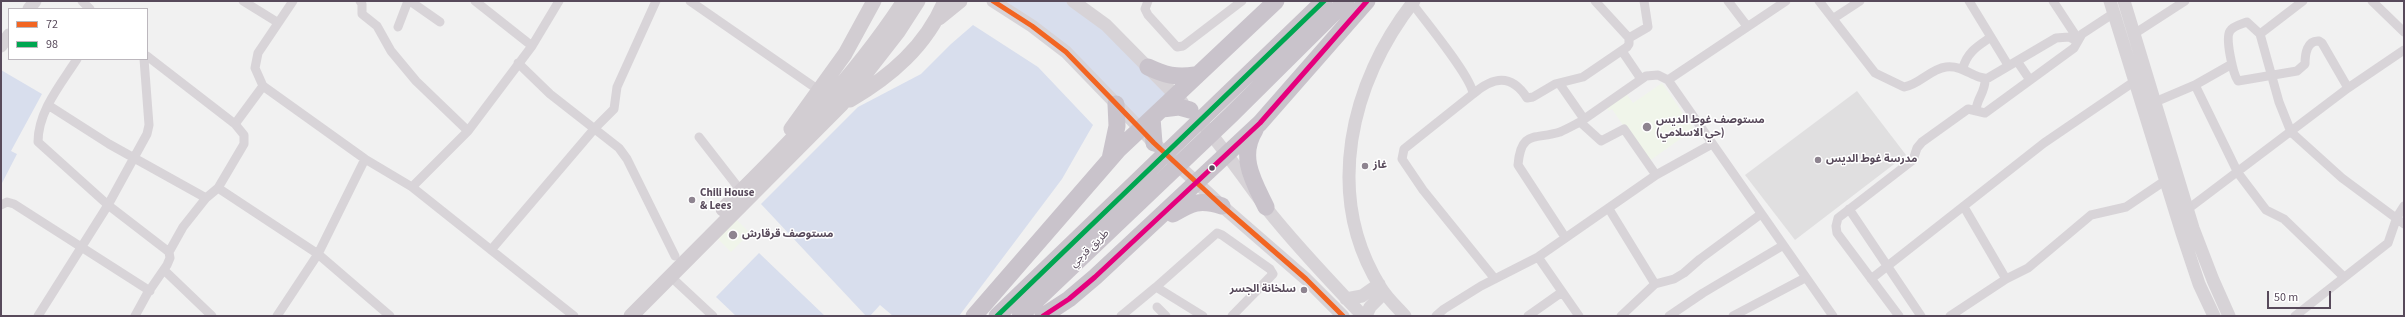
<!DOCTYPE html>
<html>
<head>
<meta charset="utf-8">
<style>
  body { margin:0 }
  #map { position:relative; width:2405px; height:317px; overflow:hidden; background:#f1f1f1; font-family:"Source Sans 3",sans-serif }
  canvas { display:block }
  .frame { position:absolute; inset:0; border:2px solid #584a5b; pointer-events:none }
  .legend { position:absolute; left:8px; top:8px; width:140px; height:52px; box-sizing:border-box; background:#fff; border:1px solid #bcb7bd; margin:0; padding:5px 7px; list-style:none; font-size:12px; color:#584a5b }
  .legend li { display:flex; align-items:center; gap:8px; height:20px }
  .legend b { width:20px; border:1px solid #bcb7bd }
  .scale { position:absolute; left:2267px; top:291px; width:64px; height:18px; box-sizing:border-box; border:2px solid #584a5b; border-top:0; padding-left:5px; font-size:12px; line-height:14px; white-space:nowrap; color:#584a5b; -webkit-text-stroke:3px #fff; paint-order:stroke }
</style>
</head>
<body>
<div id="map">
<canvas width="2405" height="317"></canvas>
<div class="frame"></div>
<ul class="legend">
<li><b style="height:5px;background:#f26522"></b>72</li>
<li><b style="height:5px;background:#00a651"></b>98</li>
</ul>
<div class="scale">50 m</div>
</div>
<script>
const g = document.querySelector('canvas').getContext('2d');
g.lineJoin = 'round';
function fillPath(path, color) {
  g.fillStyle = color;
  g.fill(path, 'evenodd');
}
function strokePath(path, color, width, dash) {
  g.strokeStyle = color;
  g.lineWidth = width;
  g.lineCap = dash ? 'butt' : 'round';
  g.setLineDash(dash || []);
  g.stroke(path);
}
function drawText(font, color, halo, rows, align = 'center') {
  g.font = font + ' "Source Sans 3","Noto Sans Arabic",sans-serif';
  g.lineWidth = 3;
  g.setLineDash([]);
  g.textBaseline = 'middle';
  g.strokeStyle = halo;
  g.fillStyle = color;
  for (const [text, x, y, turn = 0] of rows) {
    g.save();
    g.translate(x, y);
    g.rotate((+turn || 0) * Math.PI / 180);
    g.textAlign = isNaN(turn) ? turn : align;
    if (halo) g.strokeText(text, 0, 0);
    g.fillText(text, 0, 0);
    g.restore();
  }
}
fillPath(new Path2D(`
  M1857 91 1906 155 1795 240 1745 175Z`), '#e0dfe0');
fillPath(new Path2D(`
  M1662 83 1694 129 1648 162 1612 109 1609 111 1605 106 1625 92 1633 103Z
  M735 218 750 233 731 252 716 237Z`), '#f0f5ea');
fillPath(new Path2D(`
  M1000 1H1070L1086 13 1168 94 1141 121Z
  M973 25 1038 67 1093 125 1062 179 959 316H893L880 305 870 316H866L761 204 858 107 921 74 951 44Z
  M1 70 42 94 11 151 17 154 1 185Z
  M759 253 825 316H736L716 297Z`), '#d8deed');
strokePath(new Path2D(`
  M82 1 90 9
  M243 1 277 22
  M293 1 258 53 255 68 263 86 365 159 412 187 574 316
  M360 1 362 4V14L377 26 391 51 416 81 468 131
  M410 1 440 22
  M475 1 532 46
  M690 1 820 91
  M1148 1 1145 9 1148 15 1177 47 1183 46 1242 1
  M1728 1 1747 26
  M1819 1 1875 73 1904 87C1919 85 1930 69 1946 67 1965 65 1974 80 1988 78L2056 38 2069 37 2077 41
  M1969 1 2008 65
  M2053 1 2078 39
  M2372 1 2404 32
  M1412 3C1424 20 1472 77 1473 94L1404 149 1402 159 1423 190 1495 279
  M1834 18 1860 1
  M398 27 408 1
  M2134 34 2185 1
  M2260 34 2303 1
  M1629 38 1648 27 1644 1
  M1622 51 1641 79
  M77 59C61 84 38 111 38 142L108 205 169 252 170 258 167 265 147 294 135 316
  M2017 61 2030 80
  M518 63 550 94 619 148 627 159 675 256
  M1963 68C1967 52 1978 46 1991 37
  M1668 80 1786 1
  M1559 83 1584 119
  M2195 85 2238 173 2266 210 2284 219 2344 277
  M2348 88 2322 43 2319 41C2307 40 2305 54 2305 64L2297 71 2238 81C2233 74 2225 38 2230 31 2233 26 2242 24 2247 22L2260 34 2279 102 2291 132 2342 178 2404 224
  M1473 94C1493 77 1511 73 1527 98L1533 97 1555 84 1583 77 1627 47 1629 44V38L1595 1
  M2155 102 2195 85 2232 64
  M48 105 109 144 206 198 218 188 244 144V135L235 124 147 56
  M1976 110C1977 98 1986 91 1985 79
  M235 124 263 86
  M699 137 741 191
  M1656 175 1624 129 1601 141 1580 122 1646 76 1658 75 1668 80 1833 316
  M412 187 468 131 532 46 559 1
  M218 188 318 254 390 316
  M1 205 7 202 14 204 150 291
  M1964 207 2006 279
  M1609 209 1655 284
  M1849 209 1921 316
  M2188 209 2348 88 2404 50
  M1565 237 1518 165C1521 129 1536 140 1560 132 1567 129 1574 125 1580 122
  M491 250 595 128 614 109 617 87 656 1
  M169 252 183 227 206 198
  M1538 257 1579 316
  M164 270 212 316
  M670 276 713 316
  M1871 279 2044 143 2135 81
  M1156 287 1217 233 1222 235 1270 269 1273 274 1232 316
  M1157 307 1166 316
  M38 316 108 205 147 134 149 125 144 59
  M277 316 318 254 365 159
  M1121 316 1156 287 1203 316
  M1436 316 1444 309 1481 286 1538 257 1656 175 1712 144
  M1528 316 1562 292
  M1621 316 1655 284 1674 279 1684 273 1700 259 1761 214
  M1669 316 1703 293 1782 246
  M1733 316 1805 278
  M1899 316 1837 233 1836 226 1838 218 1913 160 1917 148 1922 142 1968 109 1985 113 2074 48 2082 34 2114 13
  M1950 316 2006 279 2028 268 2091 215 2126 207 2166 180
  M2295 316 2388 243 2397 217 2404 206`), '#d8d4d8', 9);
strokePath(new Path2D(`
  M993 1 1032 26 1066 52 1154 143 1222 206 1306 279 1343 316
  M1073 1 1106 25 1182 102
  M2110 1 2182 233 2199 284 2214 316
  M2124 1 2193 228 2213 280 2229 316
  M29 9 35 1
  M1 46 9 35
  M1206 128C1228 154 1246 182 1267 209 1297 247 1330 281 1363 316
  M1346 299 1362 296 1379 284
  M1366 316 1370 307 1384 293
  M1405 316C1397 307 1387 298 1381 288 1323 196 1350 82 1414 1`), '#d7d3d7', 13);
strokePath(new Path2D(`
  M939 18 960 1
  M850 100C891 76 926 46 945 1
  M791 129 845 54 874 1
  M723 209C789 144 853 79 904 1
  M631 316 842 104 898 32 918 1`), '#d2cdd2', 15);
strokePath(new Path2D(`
  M1148 67C1165 75 1176 78 1195 75
  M1162 109 1179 107 1190 110
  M1152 118 1154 143
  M1255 130C1238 157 1254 182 1266 207
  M1110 159 1117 126 1116 104
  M1173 214C1192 203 1199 199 1222 206
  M974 316 1119 149 1276 1
  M997 316 1324 1
  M1020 316 1231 115 1346 1
  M1043 316 1069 299 1095 277 1260 123 1367 1`), '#c9c3cb', 17);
strokePath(new Path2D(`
  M993 1 1032 26 1066 52 1154 143 1222 206 1306 279 1343 316`), '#f26522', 5);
strokePath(new Path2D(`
  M997 316 1324 1`), '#00a651', 5);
strokePath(new Path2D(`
  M1043 316 1069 299 1095 277 1260 123 1367 1`), '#e5007d', 5);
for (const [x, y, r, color] of [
  [1647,127,5,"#8e8490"],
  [1818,160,4,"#8e8490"],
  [1365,166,4,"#8e8490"],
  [1212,168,3.5,"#584a5b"],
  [692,200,4,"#8e8490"],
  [733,235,5,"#8e8490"],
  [1304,290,4,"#8e8490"]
]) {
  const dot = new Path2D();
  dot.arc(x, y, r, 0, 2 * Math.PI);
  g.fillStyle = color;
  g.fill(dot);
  strokePath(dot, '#fff', 1.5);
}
drawText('bold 11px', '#584a5b', '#fff', [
  ["مستوصف غوط الديس",1656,121],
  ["(حي الاسلامي)",1656,134],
  ["مدرسة غوط الديس",1826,160],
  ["غاز",1373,166],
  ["Chili House",700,194],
  ["& Lees",700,207],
  ["مستوصف قرقارش",742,235],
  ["سلخانة الجسر",1296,290,"right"]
], 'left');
drawText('11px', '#584a5b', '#fff', [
  ["طريق قرجي",1090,249,-44]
]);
</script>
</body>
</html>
